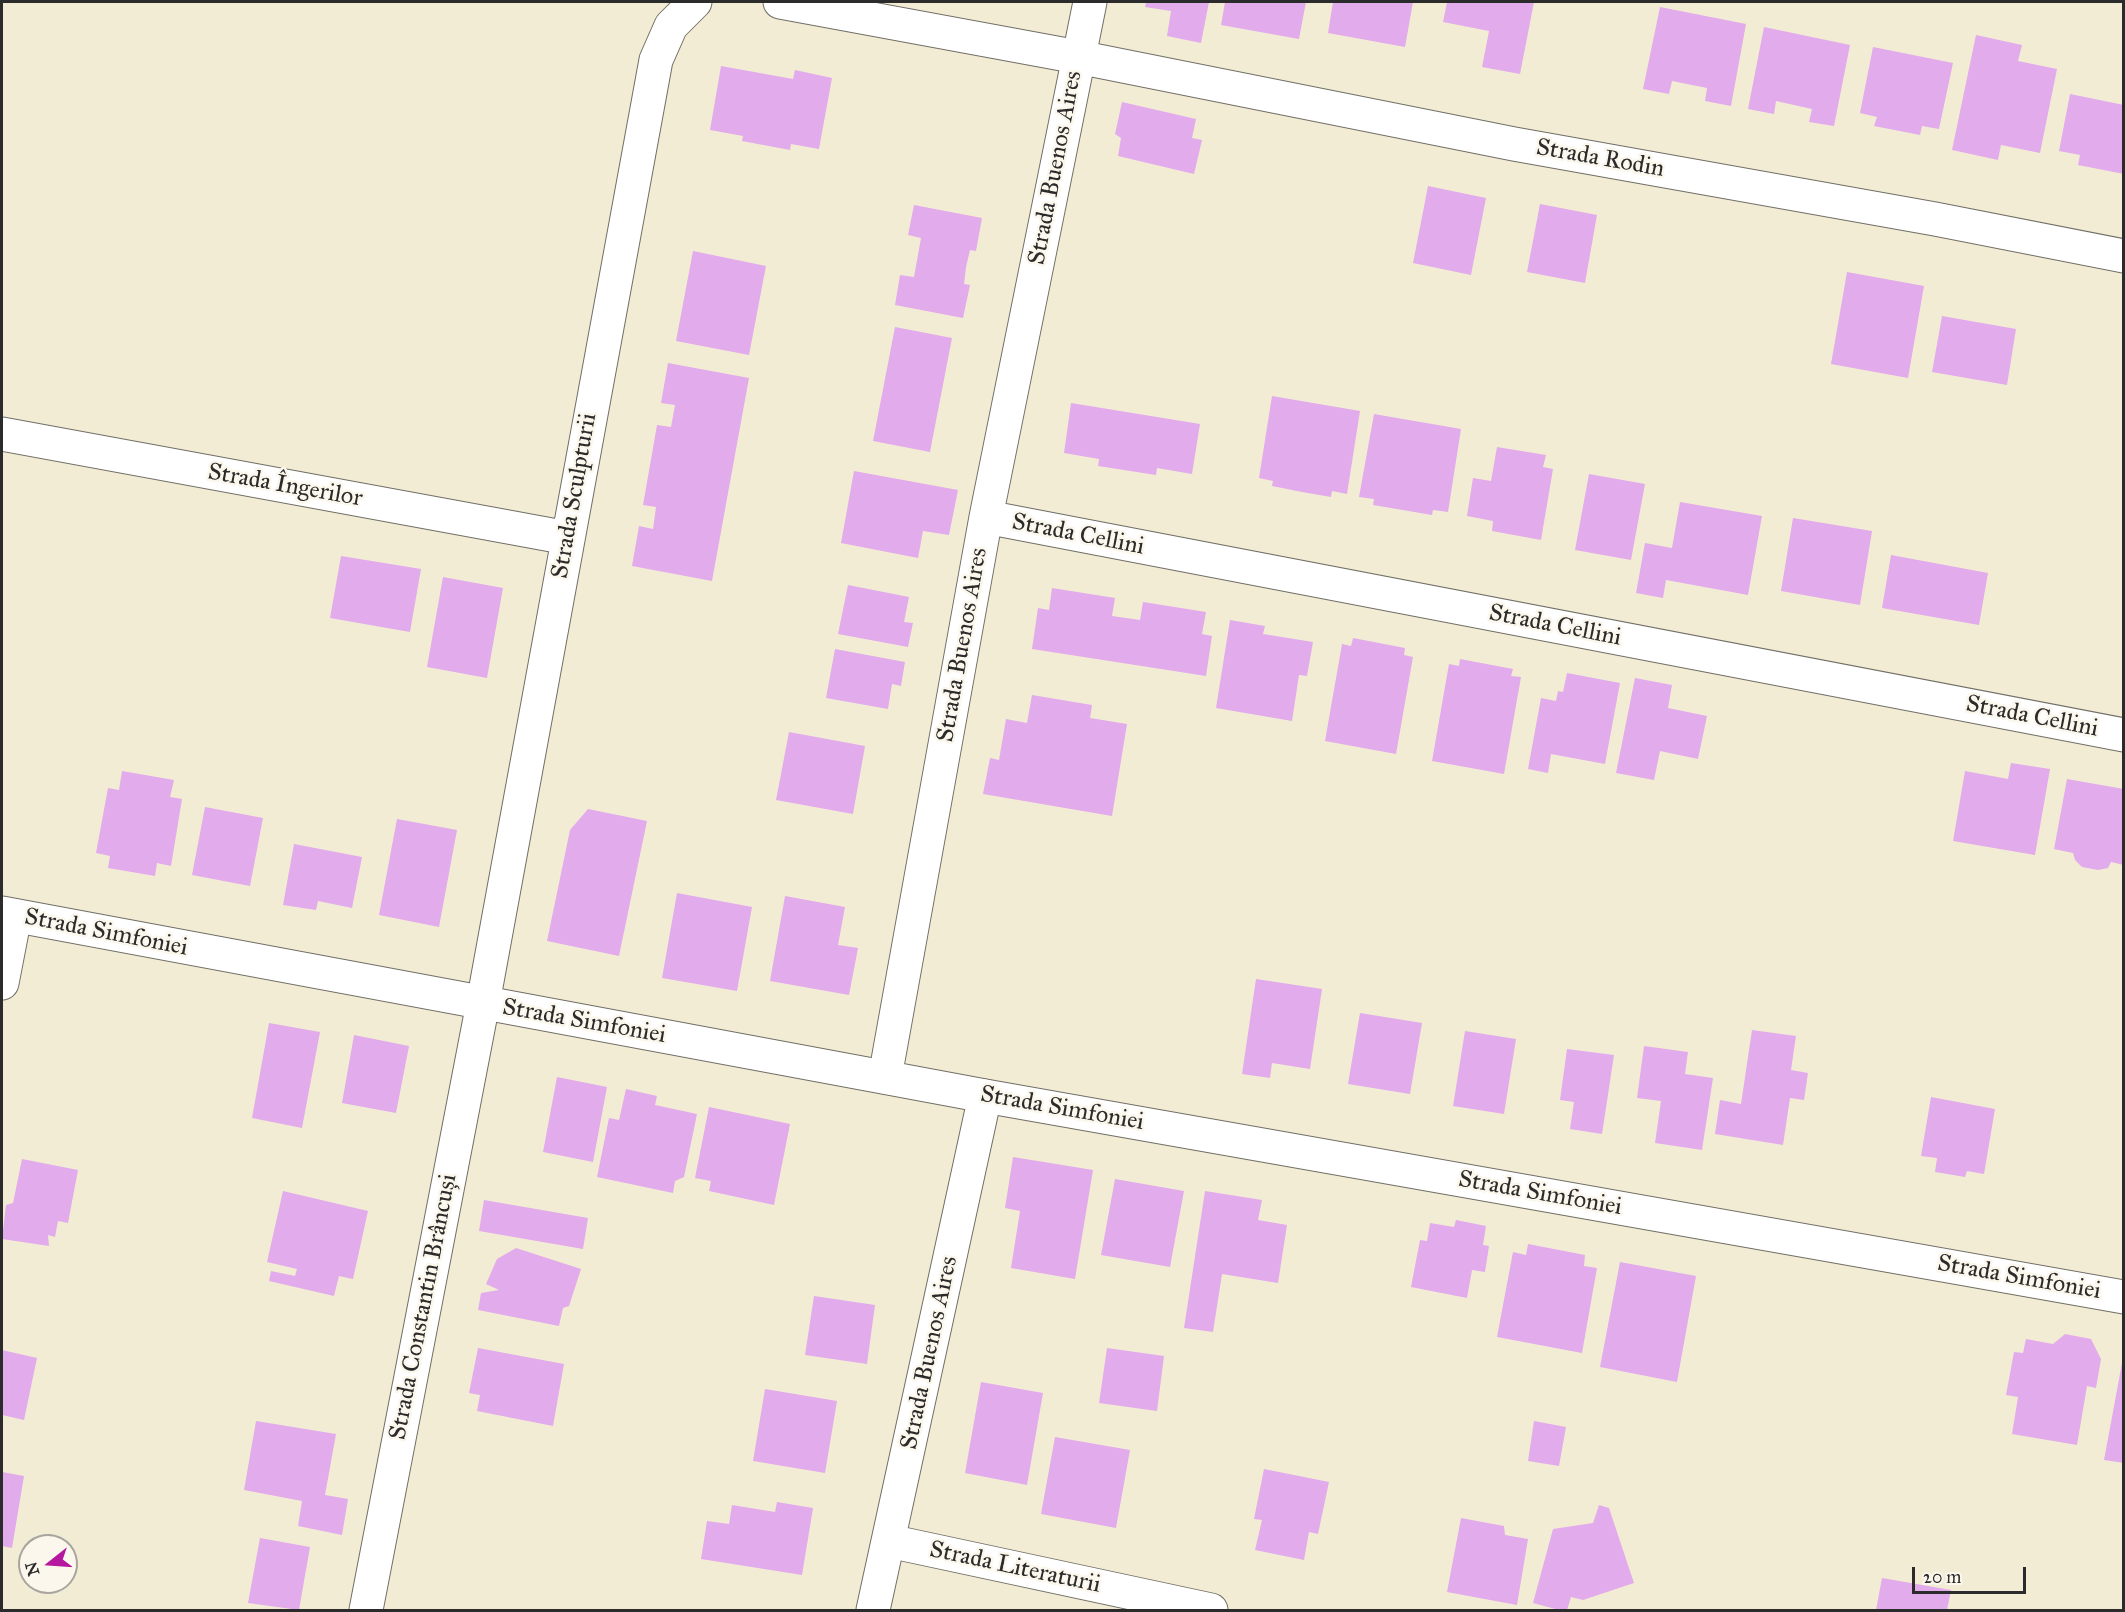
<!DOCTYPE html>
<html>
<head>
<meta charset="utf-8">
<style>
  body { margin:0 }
  #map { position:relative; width:2125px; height:1612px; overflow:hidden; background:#f3ecd5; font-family:"IM FELL Great Primer",serif }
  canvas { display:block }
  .frame { position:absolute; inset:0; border:3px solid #2b2b2b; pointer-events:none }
  .north { position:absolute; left:18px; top:1534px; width:60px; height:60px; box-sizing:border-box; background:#fbf7ec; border:2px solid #a8a59f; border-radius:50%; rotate:253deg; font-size:16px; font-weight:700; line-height:24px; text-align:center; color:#2b2b2b }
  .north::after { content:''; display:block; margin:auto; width:21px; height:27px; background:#b5179e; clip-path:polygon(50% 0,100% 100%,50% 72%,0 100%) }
  .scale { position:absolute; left:1912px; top:1567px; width:114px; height:27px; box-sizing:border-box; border:3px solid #2b2b2b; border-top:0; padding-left:8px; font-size:18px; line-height:21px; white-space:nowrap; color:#2b2b2b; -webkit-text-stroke:4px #fbf7ec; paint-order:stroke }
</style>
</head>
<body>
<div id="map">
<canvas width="2125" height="1612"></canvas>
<div class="frame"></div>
<div class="north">N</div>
<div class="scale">20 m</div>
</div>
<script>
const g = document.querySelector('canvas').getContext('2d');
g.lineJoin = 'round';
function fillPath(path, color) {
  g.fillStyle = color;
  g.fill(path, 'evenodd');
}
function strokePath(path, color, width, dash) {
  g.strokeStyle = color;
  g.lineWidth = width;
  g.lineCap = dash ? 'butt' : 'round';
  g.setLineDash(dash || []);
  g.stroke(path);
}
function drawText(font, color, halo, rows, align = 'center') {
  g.font = font + ' "IM FELL Great Primer",serif';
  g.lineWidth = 5;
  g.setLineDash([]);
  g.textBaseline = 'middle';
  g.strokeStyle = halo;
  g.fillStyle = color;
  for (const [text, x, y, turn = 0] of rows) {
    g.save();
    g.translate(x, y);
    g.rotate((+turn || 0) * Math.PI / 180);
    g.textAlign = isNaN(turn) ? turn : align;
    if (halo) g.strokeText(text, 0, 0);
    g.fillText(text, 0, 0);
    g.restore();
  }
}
fillPath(new Path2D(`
  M1146 2H1209L1201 43 1167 36 1171 11 1145 7Z
  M1225 2H1306L1299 39 1221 25Z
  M1333 2H1413L1405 47 1328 33Z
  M1447 2H1534L1520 74 1482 67 1489 31 1443 22Z
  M1660 7 1746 24 1731 106 1705 101 1707 88 1672 81 1669 94 1643 89Z
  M1764 27 1850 45 1834 126 1809 122 1812 109 1776 101 1774 114 1748 109Z
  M1976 35 2022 45 2018 61 2057 69 2040 153 2001 145 1998 160 1952 150Z
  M1873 47 1953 63 1939 129 1922 126 1920 135 1874 126 1877 117 1860 113Z
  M721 66 793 79 795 70 832 78 819 149 791 144 790 150 742 141 743 136 710 130Z
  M2070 94 2124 105V174L2078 165 2080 155 2059 151Z
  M1122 102 1196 119 1192 138 1202 140 1194 174 1118 156 1121 138 1115 134Z
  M1428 186 1486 198 1471 275 1413 263Z
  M1540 204 1597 215 1585 283 1527 272Z
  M914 205 982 218 976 251 970 250 966 267 964 284 970 285 963 318 895 305 900 275 914 277 921 238 908 235Z
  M693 251 766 266 749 355 676 341Z
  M1847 272 1924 286 1908 378 1831 364Z
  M1942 316 2016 329 2007 385 1932 372Z
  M895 327 952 338 930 452 873 441Z
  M668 363 749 378 712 581 632 566 639 526 653 529 656 507 643 505 657 425 671 427 675 405 661 403Z
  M1272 396 1360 411 1347 494 1332 491 1331 497 1302 492 1272 486 1273 481 1259 478Z
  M1071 403 1200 424 1192 474 1157 468 1156 475 1098 466 1099 459 1064 453Z
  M1374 414 1461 429 1448 512 1433 510 1432 515 1373 505 1374 499 1359 497Z
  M1497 447 1546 455 1543 467 1553 469 1541 540 1492 531 1493 521 1467 516 1473 478 1491 481Z
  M854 471 958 490 949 535 923 531 918 558 841 543Z
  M1589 474 1645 484 1631 560 1575 550Z
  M1680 502 1762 516 1748 595 1666 580 1663 598 1636 593 1645 543 1672 548Z
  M1793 518 1872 531 1860 605 1781 591Z
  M1891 555 1988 573 1979 625 1882 608Z
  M341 556 421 569 410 632 330 618Z
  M443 577 503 588 487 678 427 667Z
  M848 585 909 597 904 622 913 623 908 647 838 634Z
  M1052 588 1115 598 1112 616 1140 620 1143 602 1206 612 1202 634 1212 636 1206 676 1032 649 1038 608 1049 610Z
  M1230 620 1265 626 1263 634 1313 642 1307 676 1299 675 1292 721 1216 708Z
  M1353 638 1405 648 1404 655 1413 657 1396 754 1325 741 1342 644 1351 646Z
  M835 649 905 662 901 686 892 684 888 709 826 698Z
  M1460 659 1513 669 1511 676 1521 677 1504 774 1432 761 1449 664 1459 666Z
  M1567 673 1620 683 1605 764 1551 754 1548 773 1528 769 1541 698 1556 701 1558 691 1563 692Z
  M1635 678 1672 685 1668 708 1707 716 1698 759 1660 751 1654 780 1616 773Z
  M1032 695 1092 705 1090 718 1127 724 1112 816 983 794 990 758 999 760 1006 719 1027 723Z
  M789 732 865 746 853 814 776 800Z
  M2011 763 2050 769 2035 855 1953 841 1965 771 2008 779Z
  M122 771 174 780 170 797 182 799 171 866 157 863 155 876 108 868 110 856 96 853 108 788 119 790Z
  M2067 779 2124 789V865L2111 862 2108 868 2098 870 2082 867 2075 860 2073 853 2054 849Z
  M205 807 263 818 250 886 192 875Z
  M588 809 647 821 619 956 547 941 570 830Z
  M397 819 457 830 439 927 379 915Z
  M294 844 362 857 352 908 318 901 316 910 283 905Z
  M677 893 752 907 737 991 662 978Z
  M785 896 845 907 838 945 858 948 849 995 770 981Z
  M1256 979 1322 989 1310 1069 1272 1063 1270 1078 1242 1074Z
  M1360 1013 1422 1023 1410 1094 1348 1084Z
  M269 1023 320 1032 302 1128 252 1118Z
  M1752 1030 1796 1036 1791 1070 1808 1073 1804 1100 1790 1098 1783 1145 1715 1134 1720 1100 1741 1104Z
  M1465 1031 1516 1039 1504 1114 1453 1106Z
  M354 1035 409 1046 396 1113 342 1103Z
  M1644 1046 1688 1052 1685 1074 1713 1078 1702 1150 1655 1143 1661 1101 1637 1098Z
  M1567 1049 1614 1055 1602 1134 1570 1129 1574 1102 1560 1100Z
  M557 1077 607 1087 593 1162 543 1152Z
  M626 1089 657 1096 655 1105 697 1114 684 1177 675 1181 673 1193 597 1177 609 1118 619 1120Z
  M1931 1097 1995 1109 1984 1174 1967 1171 1965 1177 1935 1172 1937 1158 1921 1156Z
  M709 1107 790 1124 774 1205 709 1191 711 1181 695 1178Z
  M1013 1157 1093 1170 1075 1279 1011 1268 1020 1211 1005 1208Z
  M22 1159 78 1170 68 1223 58 1221 55 1237 48 1235 49 1246 2 1239 6 1205 13 1203Z
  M1115 1179 1184 1191 1170 1267 1101 1255Z
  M283 1191 368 1211 353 1279 339 1276 334 1296 269 1281 271 1271 295 1276 297 1269 267 1262Z
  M1205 1191 1262 1200 1258 1220 1287 1225 1278 1283 1222 1274 1213 1332 1184 1328Z
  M484 1200 588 1218 583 1249 479 1231Z
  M1456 1220 1486 1226 1483 1245 1489 1246 1485 1272 1472 1270 1467 1298 1411 1287 1420 1240 1427 1241 1430 1223 1454 1227Z
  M1528 1244 1585 1255 1584 1266 1597 1268 1582 1353 1497 1337 1513 1252 1526 1255Z
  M516 1248 581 1269 569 1306 563 1308 559 1326 478 1310 481 1293 499 1290 486 1284 497 1259Z
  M1620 1262 1696 1276 1677 1382 1600 1367Z
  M814 1296 875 1305 867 1364 805 1355Z
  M2065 1334 2091 1339 2101 1359 2096 1388 2087 1386 2077 1445 2012 1434 2018 1397 2006 1395 2014 1352 2023 1353 2026 1339 2053 1344Z
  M478 1348 564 1364 553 1426 477 1411 480 1395 469 1393Z
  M1107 1348 1164 1356 1157 1411 1099 1403Z
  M2 1350 37 1358 24 1420 2 1415Z
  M2122 1363H2124V1463L2104 1460Z
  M981 1382 1043 1393 1027 1485 965 1473Z
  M765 1389 837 1401 825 1473 753 1461Z
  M256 1421 336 1434 325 1495 348 1499 342 1535 298 1526 302 1501 244 1490Z
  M1534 1421 1566 1427 1559 1466 1528 1461Z
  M1055 1437 1130 1450 1116 1528 1041 1514Z
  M1264 1469 1329 1482 1318 1534 1309 1532 1304 1560 1255 1550 1262 1520 1254 1519Z
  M2 1472 24 1476 12 1548 2 1546Z
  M777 1502 813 1508 802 1575 701 1559 707 1521 729 1524 732 1505 775 1512Z
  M1599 1505 1609 1508 1634 1583 1583 1600 1571 1597 1567 1610H1559L1533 1603 1553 1529 1593 1523Z
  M1461 1518 1504 1526 1505 1535 1528 1539 1517 1605 1447 1592Z
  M260 1538 310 1547 299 1610 248 1603Z
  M1882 1578 1951 1590 1947 1610H1876Z`), '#e1abec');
const minor = new Path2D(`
  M780 2 1078 57 1514 144 1935 219 2124 256
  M2 434 568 538
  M986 517 2124 735
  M2 983 15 916
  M885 1077 986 517 1090 2
  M889 1541 1211 1610
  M366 1610 483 1003 656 60 671 26 695 2
  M873 1610 985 1096`);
const tertiary = new Path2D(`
  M2 913 985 1096 2124 1297`);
strokePath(minor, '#716f66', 35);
strokePath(tertiary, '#716f66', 35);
strokePath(minor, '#fff', 33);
strokePath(tertiary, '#fff', 33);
drawText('24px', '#2b2b2b', '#fbf7ec', [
  ["Strada Rodin",1600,159,10],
  ["Strada Buenos Aires",1056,168,-79],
  ["Strada Îngerilor",285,486,10],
  ["Strada Sculpturii",575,496,-80],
  ["Strada Cellini",1078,535,11],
  ["Strada Cellini",1555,626,11],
  ["Strada Buenos Aires",963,645,-80],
  ["Strada Cellini",2032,717,11],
  ["Strada Simfoniei",106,933,11],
  ["Strada Simfoniei",584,1022,10],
  ["Strada Simfoniei",1062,1109,10],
  ["Strada Simfoniei",1540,1194,10],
  ["Strada Simfoniei",2019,1278,10],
  ["Strada Constantin Brâncuși",424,1307,-79],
  ["Strada Buenos Aires",930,1353,-78],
  ["Strada Literaturii",1015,1568,12]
]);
</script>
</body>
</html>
